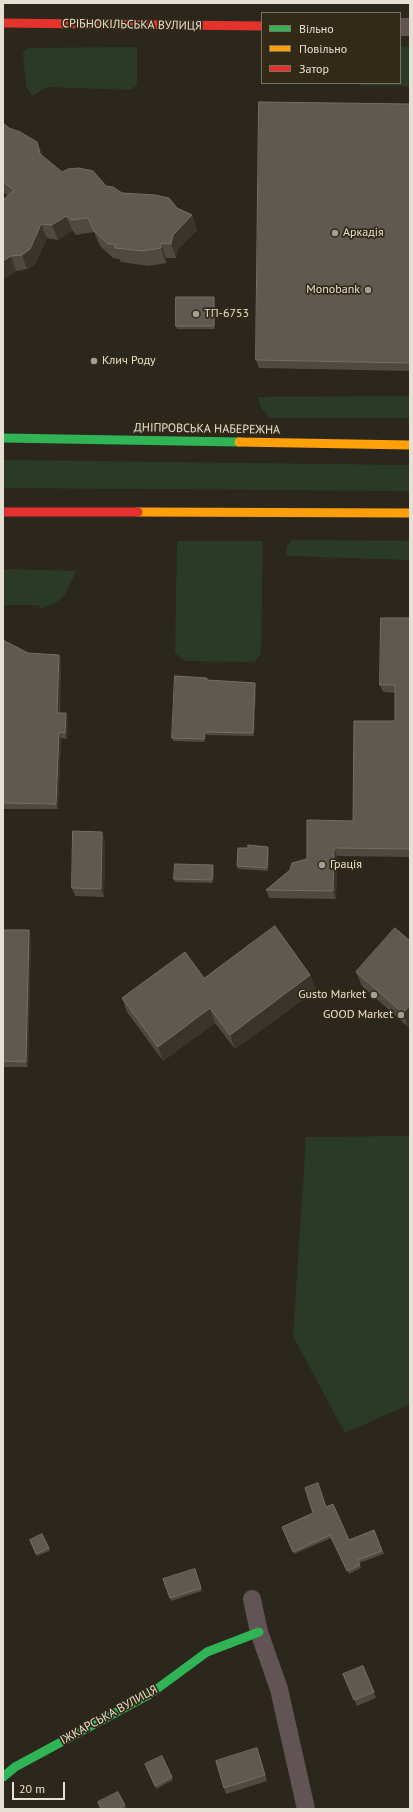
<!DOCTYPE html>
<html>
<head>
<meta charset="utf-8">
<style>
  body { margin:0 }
  #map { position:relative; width:413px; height:1812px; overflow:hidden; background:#2c271c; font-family:"PT Sans",sans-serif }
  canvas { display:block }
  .frame { position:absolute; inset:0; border:4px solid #e5dfd4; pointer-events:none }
  .legend { position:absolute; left:261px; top:12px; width:140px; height:72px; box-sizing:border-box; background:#322916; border:1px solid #7a7262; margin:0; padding:5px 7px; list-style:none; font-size:12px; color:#e5dfd4 }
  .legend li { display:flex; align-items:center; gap:8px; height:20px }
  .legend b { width:20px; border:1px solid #7a7262 }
  .scale { position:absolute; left:12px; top:1782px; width:53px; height:18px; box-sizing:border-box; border:2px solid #e5dfd4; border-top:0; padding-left:5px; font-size:12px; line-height:14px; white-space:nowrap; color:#e5dfd4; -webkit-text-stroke:3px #322916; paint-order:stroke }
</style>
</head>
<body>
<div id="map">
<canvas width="413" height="1812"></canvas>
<div class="frame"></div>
<ul class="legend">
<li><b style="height:5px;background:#30b455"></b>Вільно</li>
<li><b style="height:5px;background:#ff9f0a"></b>Повільно</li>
<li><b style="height:5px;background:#e5322d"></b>Затор</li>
</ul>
<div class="scale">20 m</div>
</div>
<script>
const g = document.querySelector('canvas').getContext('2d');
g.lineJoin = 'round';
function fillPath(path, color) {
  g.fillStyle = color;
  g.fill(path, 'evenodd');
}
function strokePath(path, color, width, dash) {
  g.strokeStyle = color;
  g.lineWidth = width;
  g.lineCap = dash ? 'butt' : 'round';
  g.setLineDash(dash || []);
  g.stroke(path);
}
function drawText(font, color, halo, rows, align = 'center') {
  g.font = font + ' "PT Sans",sans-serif';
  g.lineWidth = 3.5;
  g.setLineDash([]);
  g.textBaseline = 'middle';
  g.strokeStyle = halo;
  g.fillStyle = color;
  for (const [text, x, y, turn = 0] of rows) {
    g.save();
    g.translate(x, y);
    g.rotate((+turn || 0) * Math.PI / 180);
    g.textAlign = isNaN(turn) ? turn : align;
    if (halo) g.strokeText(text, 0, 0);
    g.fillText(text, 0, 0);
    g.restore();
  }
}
fillPath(new Path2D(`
  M400 46H410V86H361V83H400Z
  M137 47V85L131 90 47 87 32 96 26 86 23 53 28 48Z
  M410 396V418H270L261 408 258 397Z
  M3 460 410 465V491L3 488Z
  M292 540 410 541V560L286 556 287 546Z
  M177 541H263L261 654 254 662 185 661 175 653Z
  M3 569 76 571C66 594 65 601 40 609L39 605H3Z
  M410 1136V1404L345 1433 293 1336 306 1137Z`), '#2b3a26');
strokePath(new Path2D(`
  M400 27H410
  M252 1599 259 1632 279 1689 306 1809`), '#625454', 18);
strokePath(new Path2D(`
  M3 438 239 442
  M3 1777 15 1767 150 1694 207 1652 259 1632`), '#30b455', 9);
strokePath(new Path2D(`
  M239 442 410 445
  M138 512 410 513`), '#ff9f0a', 9);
strokePath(new Path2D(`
  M3 23 262 26
  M3 512H138`), '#e5322d', 9);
fillPath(new Path2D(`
  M410 104V371L259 368 256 360Z
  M3 123 9 128 37 142 43 156 62 172 106 186 122 193 177 208 192 215 197 230 178 249 176 258H166V263L149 266 121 262 119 259 113 258 100 246 94 232 76 235 72 230 58 240 47 238 35 264 27 269 16 271 3 279V200L8 196 3 192Z
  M215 300V329H177L176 326Z
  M410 618V857L337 856 336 899 269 898 266 890 307 859 353 821 395 721V693L383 692 380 685Z
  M3 640 28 653 59 655 61 660 60 713H66L68 719 67 739 61 738 58 809H3Z
  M208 680 255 683 256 686 254 736 206 735 205 742 173 741 172 738Z
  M105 840 104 897 75 896 72 888Z
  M268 847 269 850 268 871 238 869 237 866 248 848Z
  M214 868 213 883 175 882 174 879Z
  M3 930 31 936 28 1067H3Z
  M410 941 408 1027 362 986 356 972Z
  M310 975 316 990 235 1049 215 1023 163 1061 127 1012 122 998 204 978Z
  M326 1507 349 1540 374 1530 384 1554 359 1563 361 1568 349 1574 331 1538 294 1554 283 1530Z
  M31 1543 49 1548 50 1551 37 1556Z
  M195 1569 202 1591 171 1601 163 1579Z
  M343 1674 374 1692 376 1698 357 1706Z
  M259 1754 267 1781 226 1794 224 1788Z
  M145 1764 172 1777 173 1780 156 1789Z
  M98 1802 125 1805 126 1808 125 1809H101Z`), '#4f4941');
fillPath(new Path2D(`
  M37 142 43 157 40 154Z
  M192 215 197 230 178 249 176 258 171 244 173 235Z
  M66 216 72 230 58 240 52 225Z
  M41 224 47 238 35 264 27 269 22 255Z
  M161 243 166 258V263L161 248Z
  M11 256 16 271 3 279V261Z
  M214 297 215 300V329L214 326Z
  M59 655 61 660 59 718 57 713Z
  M255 683 256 686 254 736 253 733Z
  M66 713 68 719 67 739 65 733Z
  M59 732 61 738 58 809 56 804Z
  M205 732 206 735 205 742 204 739Z
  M102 832 105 840 104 897 101 889Z
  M268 847 269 850 268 871 267 868Z
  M334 848 337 856 336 899 333 891Z
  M213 865 214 868 213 883 212 880Z
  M29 930 31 936 28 1067 26 1062Z
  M310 975 316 990 235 1049 230 1035Z
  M410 1005V1026L408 1027 403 1013Z
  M210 1008 215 1023 163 1061 158 1047Z`), '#3a352c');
const building = new Path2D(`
  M259 102 410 104V363L256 360Z
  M3 123 9 128 20 132 37 142 40 154 62 172 68 169 79 168 93 171 106 186 113 187 122 193 155 195 169 198 177 208 192 215 173 235 171 244 161 243V248L143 251 115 248 114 244H108L94 231 88 218 71 220 66 216 52 225 41 224 30 249 22 255 11 256 3 261V200L14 190 3 182Z
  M176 297H214V326H176Z
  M381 618H410V849L334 848 333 891 266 890 290 870 292 863 307 859V820L353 821 354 721H395V685H380Z
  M3 640 28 653 59 655 57 713H66L65 733 59 732 56 804 3 803Z
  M175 676 207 678V680L255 683 253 733 205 732 204 739 172 738Z
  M73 831 102 832 101 889 72 888Z
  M248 845 268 847 267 868 237 866 238 848H248Z
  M175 864 213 865 212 880 174 879Z
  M275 926 310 975 230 1035 210 1008 158 1047 122 998 185 952 204 978Z
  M395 928 410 941V1005L403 1013 356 972Z
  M3 930H29L26 1062 3 1061Z
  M318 1483 326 1507 333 1504 349 1540 374 1530 382 1551 358 1560 360 1565 347 1571 330 1535 293 1552 282 1527 313 1513 305 1488Z
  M42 1534 49 1548 36 1554 30 1540Z
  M195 1569 201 1588 170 1598 163 1579Z
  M363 1666 374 1692 354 1700 343 1674Z
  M257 1748 265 1775 224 1788 216 1761Z
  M162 1756 172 1777 155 1786 145 1764Z
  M118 1792 125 1805 118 1809H101L98 1802Z`);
fillPath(building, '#5f5951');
strokePath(building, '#746e65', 1);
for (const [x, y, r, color] of [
  [335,233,4,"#a49f94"],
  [368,290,4,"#a49f94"],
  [196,314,4,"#a49f94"],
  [94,361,4,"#a49f94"],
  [322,865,4,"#a49f94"],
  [374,995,4,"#a49f94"],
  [401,1015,4,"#a49f94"]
]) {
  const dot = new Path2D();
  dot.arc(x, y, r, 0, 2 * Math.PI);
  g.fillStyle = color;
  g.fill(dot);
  strokePath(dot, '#322916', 1.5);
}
drawText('12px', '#e5dfd4', '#322916', [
  ["СРІБНОКІЛЬСЬКА ВУЛИЦЯ",132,25,1],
  ["ДНІПРОВСЬКА НАБЕРЕЖНА",207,429,1],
  ["ІЖКАРСЬКА ВУЛИЦЯ",109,1715,-29]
]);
drawText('12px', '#e5dfd4', '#322916', [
  ["Аркадія",343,233],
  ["Monobank",360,290,"right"],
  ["ТП-6753",204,314],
  ["Клич Роду",102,361],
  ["Грація",330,865],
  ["Gusto Market",366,995,"right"],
  ["GOOD Market",393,1015,"right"]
], 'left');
</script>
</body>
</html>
